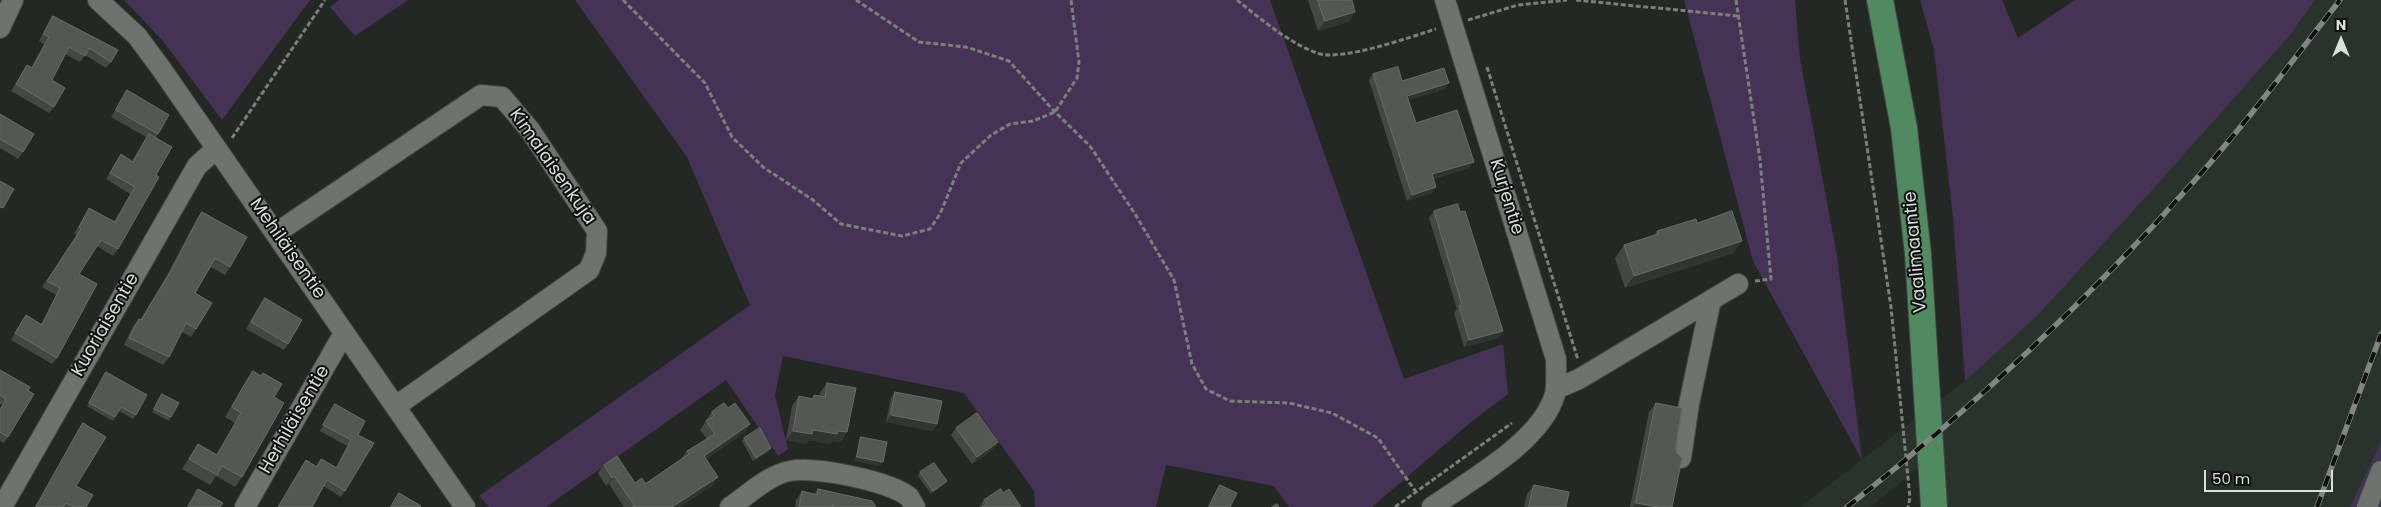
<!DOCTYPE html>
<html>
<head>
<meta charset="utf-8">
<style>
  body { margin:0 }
  #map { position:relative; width:2381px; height:507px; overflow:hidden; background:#242824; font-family:Poppins,sans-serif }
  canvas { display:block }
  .north { position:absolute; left:2316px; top:15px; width:50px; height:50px; -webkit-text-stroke:4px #0e100f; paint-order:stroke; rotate:0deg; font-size:14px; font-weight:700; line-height:20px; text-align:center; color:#dbdedb }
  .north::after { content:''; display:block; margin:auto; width:18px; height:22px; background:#dbdedb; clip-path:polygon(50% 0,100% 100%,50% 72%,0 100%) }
  .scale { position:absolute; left:2204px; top:470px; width:129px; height:22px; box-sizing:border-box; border:2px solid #dbdedb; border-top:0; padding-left:6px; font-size:15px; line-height:18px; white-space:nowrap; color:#dbdedb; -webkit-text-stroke:4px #0e100f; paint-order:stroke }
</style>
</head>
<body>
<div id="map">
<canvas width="2381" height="507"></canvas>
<div class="north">N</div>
<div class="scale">50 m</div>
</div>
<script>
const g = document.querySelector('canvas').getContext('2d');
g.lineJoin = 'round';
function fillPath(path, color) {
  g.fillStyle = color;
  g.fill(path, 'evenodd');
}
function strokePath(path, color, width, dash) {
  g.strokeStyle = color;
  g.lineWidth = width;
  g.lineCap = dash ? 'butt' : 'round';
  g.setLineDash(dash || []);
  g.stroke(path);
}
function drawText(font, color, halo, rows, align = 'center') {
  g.font = font + ' Poppins,sans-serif';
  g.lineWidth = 4;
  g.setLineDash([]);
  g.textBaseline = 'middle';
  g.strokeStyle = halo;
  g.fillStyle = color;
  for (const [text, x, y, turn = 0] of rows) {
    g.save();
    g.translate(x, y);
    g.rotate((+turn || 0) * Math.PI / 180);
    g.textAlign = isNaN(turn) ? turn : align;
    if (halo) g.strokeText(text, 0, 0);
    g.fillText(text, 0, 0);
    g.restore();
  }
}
fillPath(new Path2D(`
  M2315 0H2381V507H1930L1927 460 1871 507H1800L1965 381 2037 316 2291 34Z`), '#29332b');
fillPath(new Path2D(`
  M124 0H310L222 120 163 41Z
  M339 0H408L355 36 330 7Z
  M575 0H1270L1404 379 1503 344 1508 394 1471 422 1372 507H1289L1274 486 1166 465 1156 507H1035L1034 491 964 393 783 356 775 395 788 449 778 456 726 380 546 507H489L479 496 750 305 687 157Z
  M1684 0H1795L1800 59 1837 256 1862 460 1753 261Z
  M1920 0H2002L2018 38 2075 0H2315L2291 34 2153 189 2037 316 1965 381 1953 218 1934 50Z
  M2381 442V507H2350Z`), '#453355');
const minor = new Path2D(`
  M98 0 137 36 160 67 465 507
  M0 28 13 0
  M276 233 481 95 502 97 530 130 597 231 596 253 589 270 396 406
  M1556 389 1579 379 1738 284
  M1681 458 1689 404 1711 300
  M2 507 197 166 216 149
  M245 507 344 333
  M730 507C748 495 768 475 790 471 814 466 890 481 909 497 911 500 913 504 915 507
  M1432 507C1470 480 1542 441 1555 394 1557 383 1556 370 1556 359L1445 0
  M2367 507 2381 471`);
const major = new Path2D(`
  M1880 0 1904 128 1918 254 1934 507`);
strokePath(minor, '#434643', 22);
strokePath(major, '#434643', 28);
strokePath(new Path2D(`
  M623 0 705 83 732 137 763 167 813 200 841 224 902 236 930 229 940 214 961 163 991 135 1010 124 1033 121 1055 112 1077 78 1079 62 1071 0
  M856 0 919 42 966 47 1009 61 1055 112 1090 146 1135 214 1174 280 1192 364 1206 389 1230 401 1289 403 1332 413 1378 438 1416 492
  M1237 0C1261 19 1287 42 1317 53 1341 62 1410 37 1436 29
  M1576 0 1738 16
  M1736 0 1760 160 1771 279 1755 281
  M1845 0 1891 307 1910 498 1908 507
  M1468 20 1518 5 1567 0
  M1487 67 1578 360
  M232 138 325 0
  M1395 507 1512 423`), '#7c807c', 3, [5, 2.5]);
strokePath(minor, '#6e736e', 20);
strokePath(major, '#518a61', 26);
const rail = new Path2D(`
  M1847 507C1972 409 2090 298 2196 179 2247 122 2293 60 2340 0
  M2317 507 2381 334`);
strokePath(rail, '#828582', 5.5);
strokePath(rail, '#0e100f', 4, [11]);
fillPath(new Path2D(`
  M1308 0H1352L1355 12 1348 22 1318 31Z
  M53 16 111 62 106 68 85 55 80 62 65 54 52 80 54 107 49 113 11 91 27 65 31 68 44 44 39 41 49 22Z
  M1373 74 1402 81 1445 89 1408 100 1416 123 1469 168 1433 179 1436 187 1432 193 1407 201 1369 80Z
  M127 90 158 134 156 138V175L118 249 113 256 97 246 79 274 57 358 52 364 11 340 26 315 41 324 56 295 42 287 77 235 74 234 89 208 114 222 130 194 106 179 121 154 132 161 146 137 111 117Z
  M0 114 23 152 18 159 0 148Z
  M1434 211 1499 338 1464 347 1454 313 1457 309 1429 218Z
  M202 212 230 267 225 275 211 267 195 293 196 329 191 337 182 332 169 357 163 365 124 345 133 326 139 319H141L166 277 196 220Z
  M1697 223 1742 241 1733 253 1625 288 1615 258 1624 245 1654 236 1657 231Z
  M265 298 288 344 284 350 246 329Z
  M0 370 30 387 8 437 4 443 0 441V408L2 405 0 404Z
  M253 371 274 397 242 477 235 487 216 476 210 485 182 469 198 444 216 455 235 423 225 417 246 381Z
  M106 372 136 415 133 419 119 411 113 421 87 406Z
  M827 383 847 432 841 442 832 441 830 444 809 440 806 444 786 440 792 406 799 396 812 399 814 395 820 396V393Z
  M895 392 937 424 932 431 886 422 891 398Z
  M162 394 171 417 169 421 152 412Z
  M1656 403 1676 447 1672 507H1630L1649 412Z
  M335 404 358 435 345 491 341 497 323 486 312 507H278L306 460 316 466 321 459 336 467 347 446 320 431 331 410Z
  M728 408 750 424 744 433 706 459 712 486 679 507H624L609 484 606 486 598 473 604 465 635 483 645 484 681 459 687 451 707 439 700 430 706 421V420L712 412Z
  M83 423 76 486 86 507H35L78 430Z
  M956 428 998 442 994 449 972 464 951 435Z
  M861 437 883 462 880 466 855 461 859 440Z
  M744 438 769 452 753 461 742 441Z
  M920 472 944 485 931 494 918 476Z
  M1220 485 1230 507H1208L1216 491Z
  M1534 485 1566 507H1524L1527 494Z
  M818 489 876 507H795L796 500 802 491 814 494Z
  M1003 493 1021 507H979L984 500Z`), '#434844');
fillPath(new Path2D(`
  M1355 12 1348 22 1318 31 1325 21Z
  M1449 83 1445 89 1403 102 1407 96Z
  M1474 162 1469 168 1428 180 1432 174Z
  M1436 187 1432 193 1407 201 1412 195Z
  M1742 241 1733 253 1625 288 1634 276Z
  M1503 331 1499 338 1464 347 1469 340Z
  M891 415 937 424 932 431 886 422Z
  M750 424 744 433 698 465 704 456Z
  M813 430 838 431 847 432 841 442 832 441 830 444 809 440 806 444 786 440 793 431Z
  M998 442 994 449 972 464 977 457Z
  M771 448 769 452 753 461 756 458Z
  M857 457 883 462 880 466 855 461Z
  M614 476 609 484 606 486 612 478Z
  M718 477 712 486 679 507H672Z
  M947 481 944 485 931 494 933 491Z
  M1636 503 1658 507H1632Z`), '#303531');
const building = new Path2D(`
  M1318 0H1352L1355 12 1325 21Z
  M53 16 118 50 111 62 89 48 85 56 69 47 52 80 65 88 54 107 16 84 27 65 32 68 49 37 44 34Z
  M1398 67 1402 81 1444 68 1449 83 1407 96 1416 123 1457 110 1474 162 1432 174 1436 187 1412 195 1373 74Z
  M127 90 169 115 158 134 116 110Z
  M0 114 34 134 23 152 0 139Z
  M149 134 172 147 156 175 159 177 118 249 101 240 79 274 97 284 57 358 15 333 26 315 42 325 60 288 47 281 81 229 79 227 89 208 115 222 135 187 110 173 121 154 133 162Z
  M0 181 14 189 3 208 0 207Z
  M1458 204 1460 212 1465 211 1503 331 1469 340 1459 306 1462 305 1434 211Z
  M1732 211 1742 241 1634 276 1624 245 1658 234 1657 231 1696 219 1697 223Z
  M202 212 247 237 230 267 215 258 195 293 212 303 196 329 186 323 169 357 129 338 139 319 141 320 172 269Z
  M265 298 302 320 288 344 251 322Z
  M0 370 30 387 28 391 34 394 8 437 0 432V410L6 399 0 395Z
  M253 371 261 376 263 373 282 384 274 397 284 403 242 477 222 466 217 475 189 459 198 444 217 455 241 413 232 407Z
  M106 372 147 395 136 415 121 407 115 417 89 403Z
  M827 383 856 388 847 432 838 431 837 434 813 430 812 434 793 431 799 396 813 399 814 395 825 397Z
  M895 392 942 401 937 424 891 415Z
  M162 394 179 403 171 417 154 409Z
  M724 403 728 408 735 403 750 424 704 456 718 477 672 507H632L635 506 614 476 612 478 604 465 617 456 635 483 642 478 645 484 689 454 687 451 715 434 706 421 714 416 712 412Z
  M1656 403 1682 408 1676 447 1677 453 1682 458 1672 507H1658L1636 503Z
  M335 404 365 421 358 435 374 443 345 491 327 480 312 507H278L306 460 317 467 321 459 337 468 351 440 323 425Z
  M977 413 998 442 977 457 956 428Z
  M83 423 106 437 76 486 93 495 86 507H74L66 503 63 507H36Z
  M760 428 771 448 756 458 744 438Z
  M861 437 887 442 883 462 857 457Z
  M934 463 947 481 933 491 920 472Z
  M1220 485 1237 493 1230 507H1209Z
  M1534 485 1569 492 1566 507H1529Z
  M198 489 223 503 220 507H188Z
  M818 489 872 501 876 507H834L833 504 832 507H799L802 491 817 495Z
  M1001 489 1003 493 1009 489 1021 507H982L987 504 984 500Z
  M399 493 421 506 420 507H391Z
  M1277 504 1279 507H1272Z`);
fillPath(building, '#545855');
strokePath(building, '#696d6a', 1);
drawText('18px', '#dbdedb', '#0e100f', [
  ["Kimalaisenkuja",552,167,55],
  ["Kurjentie",1506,197,73],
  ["Mehiläisentie",287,249,55],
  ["Vaalimaantie",1916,252,-95],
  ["Kuoriaisentie",106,325,-60],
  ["Herhiläisentie",295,420,-60]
]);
</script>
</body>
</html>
